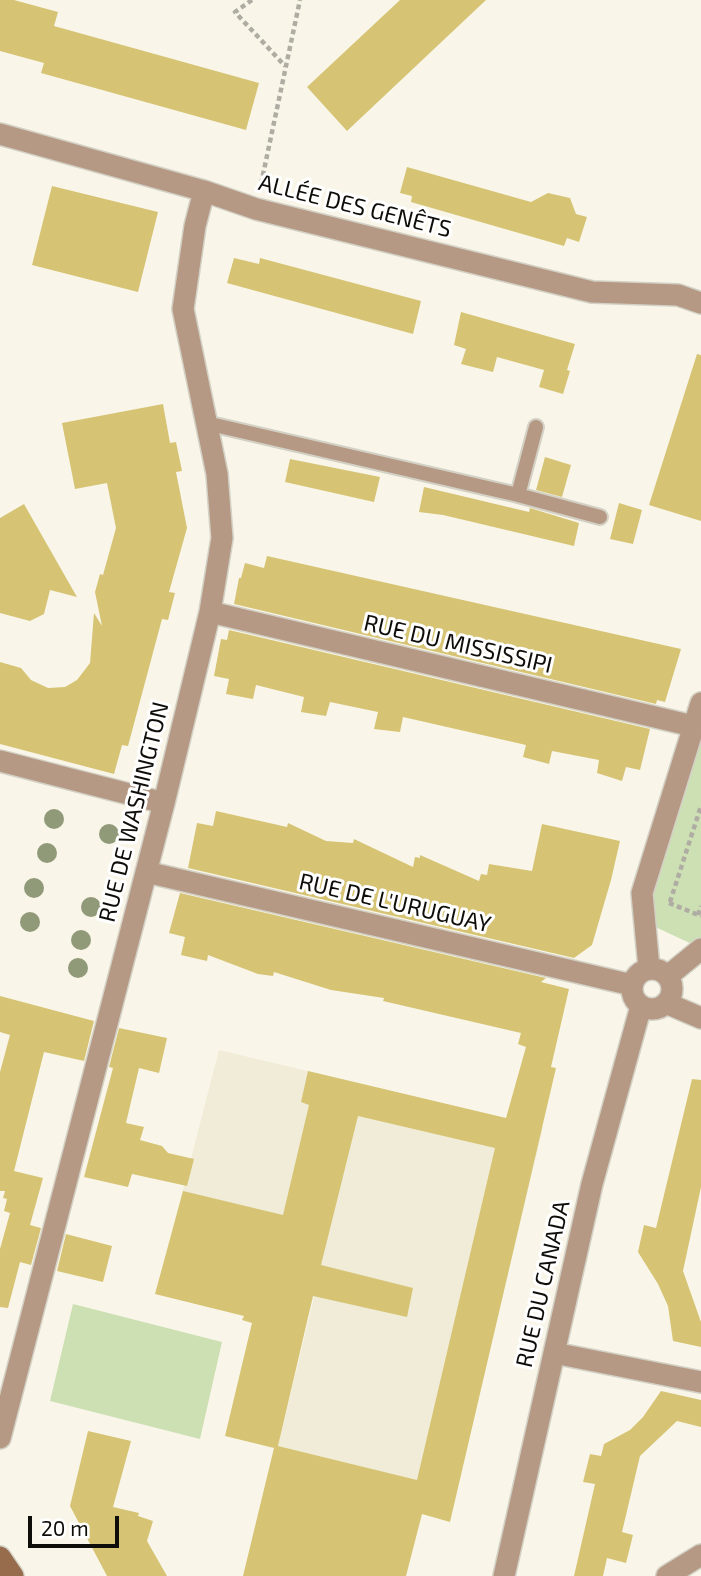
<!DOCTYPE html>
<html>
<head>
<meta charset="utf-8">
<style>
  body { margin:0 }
  #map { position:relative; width:701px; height:1576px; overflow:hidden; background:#f9f6e9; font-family:"Exo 2",sans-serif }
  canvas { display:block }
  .scale { position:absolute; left:28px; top:1516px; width:91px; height:32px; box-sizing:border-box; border:4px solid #0e0d09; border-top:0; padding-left:9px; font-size:21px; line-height:24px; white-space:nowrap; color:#0e0d09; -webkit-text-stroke:5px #fff; paint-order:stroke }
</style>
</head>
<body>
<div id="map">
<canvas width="701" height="1576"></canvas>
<div class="scale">20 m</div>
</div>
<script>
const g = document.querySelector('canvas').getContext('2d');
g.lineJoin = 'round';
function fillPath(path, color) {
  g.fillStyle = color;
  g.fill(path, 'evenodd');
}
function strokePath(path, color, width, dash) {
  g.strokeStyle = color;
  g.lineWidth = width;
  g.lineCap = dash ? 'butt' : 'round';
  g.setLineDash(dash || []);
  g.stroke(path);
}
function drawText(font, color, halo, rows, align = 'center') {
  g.font = font + ' "Exo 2",sans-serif';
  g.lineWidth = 6;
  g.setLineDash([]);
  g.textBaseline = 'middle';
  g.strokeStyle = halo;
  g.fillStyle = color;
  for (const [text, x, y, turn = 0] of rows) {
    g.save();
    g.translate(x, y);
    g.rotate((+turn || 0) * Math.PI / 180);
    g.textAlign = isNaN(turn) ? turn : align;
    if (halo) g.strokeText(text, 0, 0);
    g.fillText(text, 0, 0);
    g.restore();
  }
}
fillPath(new Path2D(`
  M219 1050 543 1127 457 1490 278 1446 319 1277 304 1330 156 1294Z`), '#f0ecd7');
fillPath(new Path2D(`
  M701 723V940L694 945 651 925 650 886Z
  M73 1304 222 1342 200 1439 50 1401Z`), '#cde0b4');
fillPath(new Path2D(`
  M0 0H14L58 12 54 26 259 83 246 130 41 73 44 63 0 51Z
  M400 0H486L347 131 307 87Z
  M407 167 531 202 548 193 570 198 576 214 587 217 579 242 567 238 564 246 411 202 412 196 400 193Z
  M52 186 158 212 138 292 32 265Z
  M234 258 259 264 260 258 421 301 413 334 227 283Z
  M461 312 575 344 567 370 570 371 563 394 539 387 544 370 497 357 493 372 461 364 466 349 454 345Z
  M697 354 701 355V521L649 505Z
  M163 404 170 443 176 442 182 471 176 472 187 528 169 592 175 593 168 620 162 619 128 746 122 745 114 774 0 744V662L21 668 31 680 48 688 65 687 77 680 90 663 94 613 102 626 95 592 100 574 103 575 116 528 107 483 75 489 62 423Z
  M545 457 571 465 562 497 536 490Z
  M290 459 380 477 374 502 285 482Z
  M424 487 529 512 530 508 579 523 574 546 443 515 419 512Z
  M619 503 642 510 633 544 610 539Z
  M24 504 77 597 50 590 44 614 30 621 0 613V518Z
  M267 556 681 649 665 702 657 700 656 704 234 604 239 578H241L245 563 264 568Z
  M229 630 650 729 640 770 626 767 622 781 597 773 599 760 552 751 549 764 523 757 526 745 403 717 400 732 374 729 378 712 330 702 326 716 301 712 304 697 256 685 253 699 226 694 229 679 214 676 221 639 227 640Z
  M216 811 287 827 288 823 326 841 353 843 354 839 413 867 415 857 420 858V855L479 881 481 874 487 875 489 864 532 871 542 824 620 841 611 880 592 945 574 958 188 868 197 823 213 826Z
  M180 893 546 978 541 982 569 989 551 1067 556 1068 450 1522 422 1514 406 1576H243L274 1448 225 1436 252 1323 242 1320 244 1316 155 1294 183 1191 283 1215 309 1105 301 1102 308 1071 506 1118 526 1047 518 1044 521 1033 383 1001 384 998 331 990 274 972 273 976 258 974 208 955 207 961 181 955 185 937 169 933ZM358 1116 495 1148 417 1480 278 1446 313 1296 407 1317 413 1288 321 1265Z
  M0 996 94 1021 84 1061 44 1052 14 1171 43 1178 30 1225 41 1228 31 1265 20 1262 8 1308 0 1307V1249L10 1213 4 1211 7 1199 3 1198 5 1191H0V1072L10 1035 0 1032Z
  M119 1028 167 1038 159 1073 139 1068 126 1123 144 1127 140 1140 162 1146 168 1153 194 1159 187 1186 132 1174 128 1187 84 1177 113 1068 109 1067Z
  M692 1079 701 1080V1187L683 1271 701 1322V1347L673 1341 668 1306 658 1284 638 1252 644 1225 656 1228Z
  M66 1234 112 1246 103 1282 57 1271Z
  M661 1391 701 1400V1427L677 1421 640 1456 622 1532 633 1535 626 1563 607 1558 603 1576H574L595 1484 583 1482 590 1454 601 1456 604 1444 630 1430 643 1417Z
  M88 1431 131 1441 113 1507 139 1513 138 1516 153 1521 147 1541 167 1576H107L70 1506Z`), '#d6c474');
const lane = new Path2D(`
  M206 423 518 495 600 517
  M518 495 536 427`);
const street = new Path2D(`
  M0 134 204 191 256 209 592 292 678 295 701 303
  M210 612 693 726
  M0 761 164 803
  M146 872 632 985
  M649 968 642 893 701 703
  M632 989a20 20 0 1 1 40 0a20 20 0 1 1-40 0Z
  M668 976 701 949
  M666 1003 701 1018
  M554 1353 701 1382
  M0 1438 164 803 210 612 222 538 217 474 183 309 195 226 204 191
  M504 1576 592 1184 641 1006
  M667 1576 701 1555`);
const secondary = new Path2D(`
  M0 1557 13 1576`);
strokePath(lane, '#d3d1c5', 18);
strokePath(street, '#d3d1c5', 24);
strokePath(secondary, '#d3d1c5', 24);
strokePath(new Path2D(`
  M252 0 235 12 285 66
  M261 184 300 0
  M670 902 701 806
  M669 903 701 916
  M698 915 701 906`), '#afada3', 4.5, [5, 3.5]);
strokePath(lane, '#b69984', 14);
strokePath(street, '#b69984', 21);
strokePath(secondary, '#966c4d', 21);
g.fillStyle = '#919a78';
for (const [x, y] of [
  [54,819],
  [109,834],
  [47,853],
  [34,888],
  [91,907],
  [30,922],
  [81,940],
  [78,968]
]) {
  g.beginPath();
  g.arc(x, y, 10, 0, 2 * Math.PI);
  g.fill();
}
drawText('23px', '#0e0d09', '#fff', [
  ["ALLÉE DES GENÊTS",355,206,14],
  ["RUE DU MISSISSIPI",458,644,13],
  ["RUE DE WASHINGTON",134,812,-76],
  ["RUE DE L'URUGUAY",395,903,13],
  ["RUE DU CANADA",543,1284,-77]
]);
</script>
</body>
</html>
